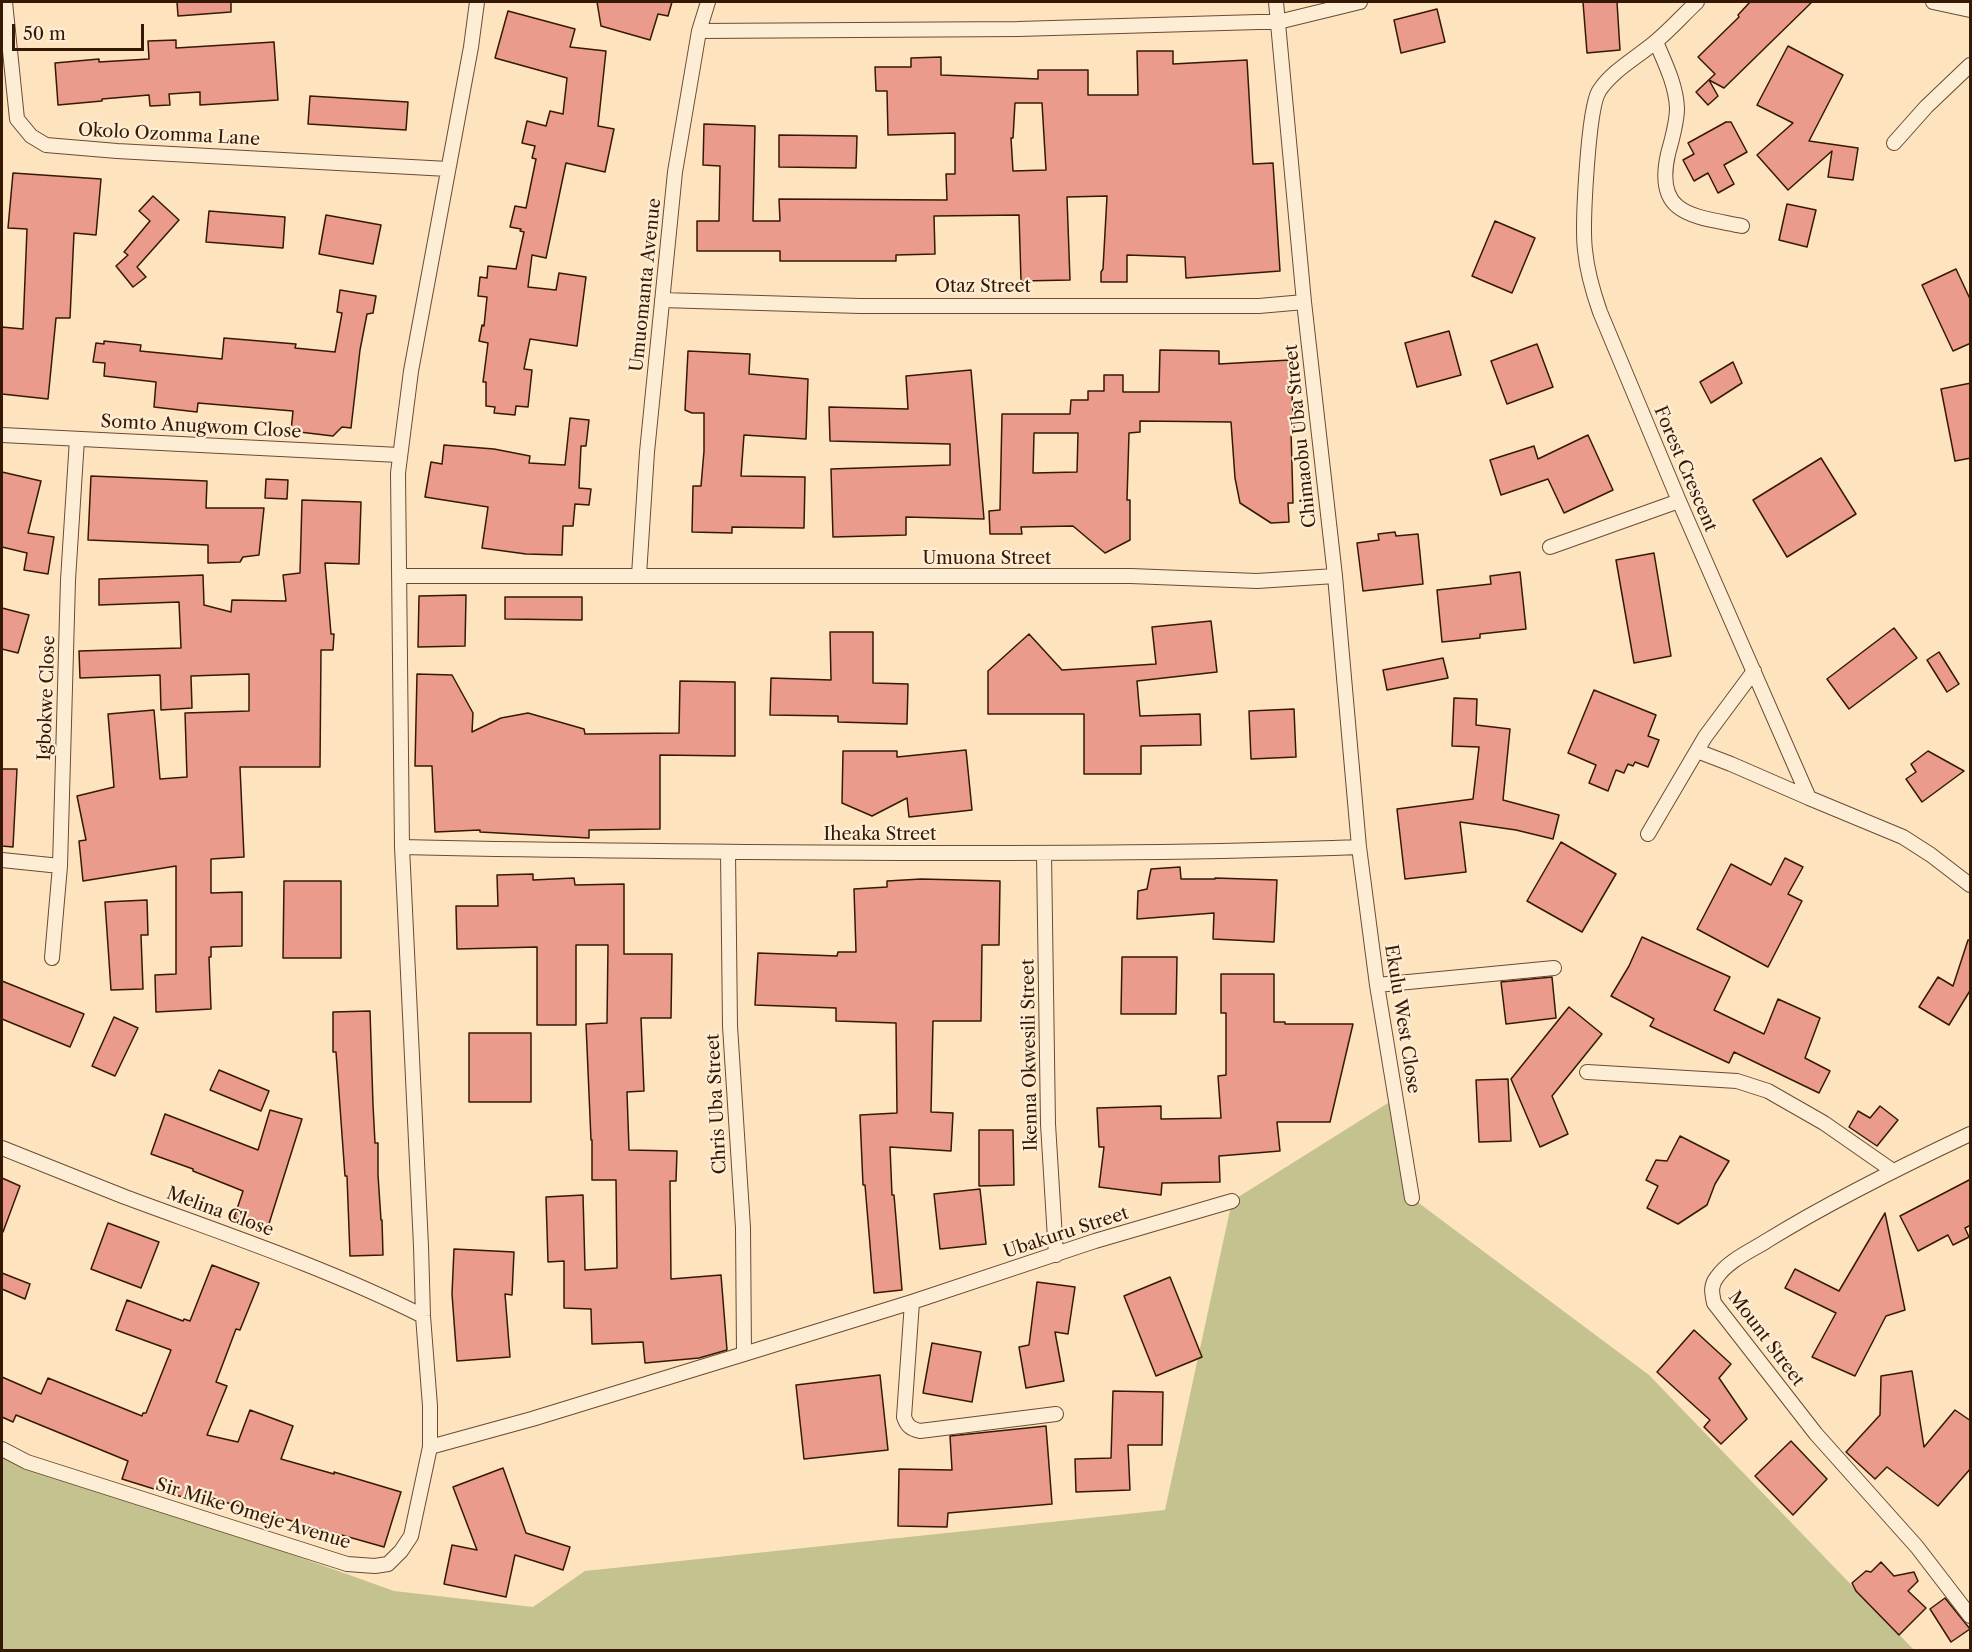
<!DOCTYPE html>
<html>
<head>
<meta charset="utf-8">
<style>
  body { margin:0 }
  #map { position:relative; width:1972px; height:1652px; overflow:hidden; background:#fde3be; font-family:"Libre Caslon Text",serif }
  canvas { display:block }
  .frame { position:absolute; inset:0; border:3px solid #361905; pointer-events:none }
  .scale { position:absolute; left:12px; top:24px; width:132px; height:27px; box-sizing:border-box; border:3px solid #361905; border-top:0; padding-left:8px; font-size:18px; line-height:21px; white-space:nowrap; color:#361905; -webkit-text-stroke:4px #feedd5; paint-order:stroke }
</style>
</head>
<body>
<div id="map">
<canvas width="1972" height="1652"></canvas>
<div class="frame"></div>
<div class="scale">50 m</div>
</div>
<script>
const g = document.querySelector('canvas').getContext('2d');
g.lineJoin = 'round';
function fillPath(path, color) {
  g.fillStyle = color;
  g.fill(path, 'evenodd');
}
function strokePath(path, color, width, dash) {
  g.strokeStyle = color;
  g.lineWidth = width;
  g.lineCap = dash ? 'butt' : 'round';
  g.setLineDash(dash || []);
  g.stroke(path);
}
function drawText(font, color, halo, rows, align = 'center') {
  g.font = font + ' "Libre Caslon Text",serif';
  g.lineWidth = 4.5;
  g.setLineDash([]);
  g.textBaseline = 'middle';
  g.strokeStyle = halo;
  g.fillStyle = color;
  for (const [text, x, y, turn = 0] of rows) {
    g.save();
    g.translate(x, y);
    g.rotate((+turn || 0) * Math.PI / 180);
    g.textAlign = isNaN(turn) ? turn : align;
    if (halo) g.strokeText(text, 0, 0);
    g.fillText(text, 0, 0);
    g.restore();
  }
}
fillPath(new Path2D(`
  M1396 1098 1412 1198 1649 1375 1914 1650H2V1451L394 1591 533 1607 585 1571 1165 1510 1232 1201Z`), '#c4c28e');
const building = new Path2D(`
  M177 2H231V12L178 16Z
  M597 2H672L668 16 658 14 650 40 601 26Z
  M1583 2H1617L1620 50 1587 53Z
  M1750 2H1812L1724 88 1709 80 1718 96 1708 105 1696 92 1715 74 1698 57 1739 17 1738 15Z
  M1437 9 1445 42 1401 53 1394 20Z
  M508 11 575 29 570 47 606 51 598 126 614 129 605 172 566 163 546 258 532 255 528 287 556 290 559 273 586 277 577 346 530 339 524 369 532 370 528 407 516 406 515 415 494 413 495 407 486 406V382H483L488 343 479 341 482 325 484 326 487 297 478 296 480 277 487 278 488 266 516 269 524 232 520 231 521 229 510 227 515 206 526 208 536 159 532 158 535 146 522 143 527 121 546 126 550 111 563 114 567 78 495 58Z
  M176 40V48L274 42 278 100 200 105V92L169 94 170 105 150 106 149 95 102 99V101L58 105 55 63 99 59V62L149 59 148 41Z
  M1788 46 1843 75 1809 141 1858 148 1853 180 1828 177 1832 151 1788 190 1757 155 1793 123 1757 105Z
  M1137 51H1173V64L1247 60 1253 164 1273 163 1280 271 1186 278 1185 257 1127 255V282H1101V272L1103 269 1107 196 1067 197 1070 280 1021 281 1019 215 934 216 935 254 896 255V261H780V251H697V221H719L720 166 703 165 704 124 755 126 753 221H780L779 199 947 200 946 174H955V133L888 135 887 91H876L875 67H911V58L941 57V75L1038 79V70H1088V95H1138ZM1015 103H1042L1046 170 1013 171 1011 138H1013Z
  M310 96 408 102 406 130 308 124Z
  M1726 122H1731L1747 152 1724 165 1734 184 1718 193 1708 173 1694 181 1683 160 1694 154 1688 143Z
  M779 135 857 136 856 168 779 167Z
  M13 173 101 179 96 235 74 233 70 318H56L48 399 2 394V327L23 329 27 229 8 228Z
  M153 196 179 220 137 267 146 277 133 287 116 266 128 255 124 252 150 221 139 211Z
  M1787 204 1816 210 1807 247 1779 240Z
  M209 211 285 217 283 248 206 242Z
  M326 215 381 225 373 264 319 254Z
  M1495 221 1535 238 1512 293 1472 276Z
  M1956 269 1971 301V343L1953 351 1922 285Z
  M340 290 376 296 373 313 367 314 360 350 351 428 342 427 333 436 291 431 293 411 198 403 197 412 154 407 156 382 104 376 105 363 93 362 96 343 104 344V341L141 345 140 351 222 359 224 338 296 344 295 348 335 352 342 313 337 312Z
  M1449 331 1461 375 1417 387 1405 343Z
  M1537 344 1553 387 1507 404 1491 361Z
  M1160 350 1219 351V364L1290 360 1294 430H1291L1293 503H1288L1289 522 1271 523 1240 503 1235 478 1231 422 1140 421V432L1129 433 1127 500H1130V540L1105 553 1073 526 1021 527 1022 534H990L989 511 1000 510 1002 414H1070L1071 400H1088V391H1104V375H1123V392H1159ZM1034 433H1078L1077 472 1033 473Z
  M688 351 750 354 749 374 808 379 806 439 744 435 741 476 805 477 804 528 732 527V533L692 532 693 486H701L704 451V413H692L685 410Z
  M1733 362 1742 383 1711 403 1700 382Z
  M971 370 984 519 906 517V535L833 537 831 469 950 465V444L830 441 829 407 908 409 906 376Z
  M1971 383V458L1955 461 1941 389Z
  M570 418 589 420 586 446H581L579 488 591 489 589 505 575 504 573 526H563L562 555 526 554 482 548 488 507 425 497 431 462 442 464 444 445 494 449 530 456 529 463 565 465Z
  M1588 435 1613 490 1564 513 1548 479 1501 495 1490 460 1534 446 1538 459Z
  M1821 458 1856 514 1787 557 1753 500Z
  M2 472 41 481 28 533 54 537 48 574 24 570 27 553 2 547Z
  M91 476 207 481 206 508H264L259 555 243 557 240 562 208 563V545L88 540Z
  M266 479 288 480 287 499 265 498Z
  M302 500 361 502 359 564 325 563 331 634H334L333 650H321L320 767H240L244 857 211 859V893L242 892V946L211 947V957H209L211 1009 156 1012 155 975 176 974V866L83 881 79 841 86 840 77 796 114 787 108 714 154 710 160 779 187 777 185 713 249 711V674L191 676 192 708 161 710 160 675 80 678 79 651 181 648 179 602 99 605V579L203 575 204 605 231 612 232 600 286 601 283 575 300 573Z
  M1395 532 1396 536 1418 534 1423 584 1363 591 1357 543 1379 540 1378 534Z
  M1654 553 1671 656 1634 663 1616 560Z
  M1520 572 1526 629 1480 634V638L1442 642 1437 590 1491 584 1490 576Z
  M466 595 465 646 418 647 419 596Z
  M505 597H582V620L505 619Z
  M2 608 29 615 18 653 2 649Z
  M1211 621 1217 672 1137 681 1140 716 1200 714 1201 745 1141 746V774H1084V714H988V671L1029 634 1062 670 1156 664 1152 627Z
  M1894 628 1917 658 1849 709 1827 679Z
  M830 632H873V683L908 684 907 724 838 722V716L770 715 771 678 831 680Z
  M1939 652 1959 684 1947 692 1927 660Z
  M1443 658 1448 678 1387 690 1383 670Z
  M417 674 452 675 473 713 472 732 501 718 528 713 584 729 585 734 679 733 680 681 735 682V756L660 755V829L589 830V838L480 832V830L435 832 432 766H415Z
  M1594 690 1656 715 1648 736 1659 740 1648 767 1635 762 1633 766 1628 764 1624 773 1616 770 1608 791 1589 783 1596 765 1568 753Z
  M1454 698 1477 699 1476 725 1510 729 1503 800 1559 815 1553 839 1516 830 1460 822 1466 872 1405 879 1397 809 1473 799 1479 747 1452 746Z
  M1294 709 1296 757 1251 759 1249 711Z
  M966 750 972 810 909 817 907 798 872 816 842 803 843 751H897V757Z
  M1928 751 1964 771 1922 802 1906 779 1916 772 1911 764Z
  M2 769H17L13 847 2 846Z
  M1561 842 1616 874 1582 932 1527 901Z
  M1785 858 1803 867 1788 894 1802 901 1768 967 1697 929 1731 864 1771 885Z
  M1180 867 1181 879H1215V878L1277 880 1274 942 1213 939 1214 913 1137 919 1138 891 1147 889 1151 869Z
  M533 874V880L574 878 575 885 624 884V954H672L671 1018H641L644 1091 627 1092 629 1150 677 1151 676 1181H670L671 1279 721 1275 727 1350 699 1358 645 1363 643 1342 592 1344 591 1309 564 1308V1261L548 1262 546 1197 583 1195 585 1270 617 1268 616 1180H592V1140H591L586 1024 607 1023 608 945H576V1025H537V947L457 949 456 906H498L497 875Z
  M921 879 1000 881 999 945H982L981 1021H933L931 1112 953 1113 951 1151 890 1147 892 1195H894L902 1290 874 1293 865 1185H863L860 1115 897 1113 896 1023 836 1021V1008L755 1005 758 953 837 956 838 952H856L854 889 887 887V881Z
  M284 881H341V958H283Z
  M147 900 148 935H141L143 989 111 990 105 902Z
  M1642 937 1730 977 1714 1010 1764 1034 1778 999 1820 1018 1805 1058 1830 1071 1819 1093 1734 1052 1729 1063 1650 1026 1654 1019 1611 996 1629 966Z
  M1968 940H1971V989L1949 1025 1919 1007 1938 977 1953 986Z
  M1122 957H1177L1176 1014H1121Z
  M1221 974H1274V1022H1285V1024H1353L1330 1122H1277L1280 1151 1219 1156 1220 1182 1162 1183 1161 1195 1099 1187 1104 1147H1099L1097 1108 1161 1106V1119L1221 1118 1218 1076 1226 1075V1013H1221Z
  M1552 977 1556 1018 1506 1024 1501 982Z
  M2 981 84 1014 70 1047 2 1019Z
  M1569 1007 1602 1034 1552 1096 1568 1134 1540 1147 1511 1079Z
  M370 1011 373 1105 375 1143H378V1175L381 1220H382L383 1255 350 1256 347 1176H345L336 1052H333V1012Z
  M114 1017 138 1028 115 1076 92 1066Z
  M469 1033H531V1102H469Z
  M219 1070 269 1091 261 1111 210 1090Z
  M1508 1079 1511 1141 1479 1142 1476 1080Z
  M1880 1106 1898 1120 1877 1146 1849 1127 1858 1111 1870 1118Z
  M270 1110 302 1119 267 1230 234 1218 243 1191 193 1171V1169L151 1154 165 1114 258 1150Z
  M979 1130H1013L1014 1185 979 1186Z
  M1680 1136 1729 1161 1715 1184 1707 1205 1678 1224 1647 1208 1658 1186 1646 1180 1656 1160 1667 1161Z
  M2 1178 20 1186 3 1232H2Z
  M1971 1179V1225L1965 1228 1969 1237 1953 1245 1948 1235 1918 1251 1900 1216Z
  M980 1189 986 1244 940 1249 934 1194Z
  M1885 1213 1905 1310 1886 1316 1855 1376 1812 1357 1836 1313 1785 1288 1795 1269 1839 1291Z
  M108 1223 159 1242 141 1288 91 1269Z
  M454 1249 514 1252 512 1295 505 1294 510 1357 457 1361 452 1294Z
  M212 1265 259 1283 240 1330 236 1329 216 1382 227 1386 207 1435 238 1442 250 1410 293 1426 281 1459 334 1474V1472L401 1492 384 1547 221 1501 220 1506 167 1493 122 1479 128 1461 16 1415 13 1422 2 1417V1377L41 1394 48 1378 142 1416 143 1413H146L171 1350 116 1330 127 1300 183 1321 184 1319 190 1321Z
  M2 1273 30 1284 25 1299 2 1289Z
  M1170 1277 1202 1357 1156 1376 1124 1296Z
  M1037 1282 1075 1287 1068 1334 1055 1332 1064 1381 1026 1388 1019 1347 1029 1345Z
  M1694 1330 1731 1364 1719 1378 1747 1419 1721 1444 1704 1427 1710 1420 1657 1372Z
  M932 1343 981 1352 972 1402 923 1393Z
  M1912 1371 1924 1447 1955 1410 1971 1421V1468L1938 1506 1887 1467 1875 1479 1846 1452 1880 1415 1881 1376Z
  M880 1375 888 1450 804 1459 796 1385Z
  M1113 1391 1163 1392 1162 1445H1128L1130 1490 1076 1492 1075 1459 1111 1458Z
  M1046 1426 1052 1504 948 1513 947 1527 898 1526 899 1469 952 1470 950 1436Z
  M1791 1441 1827 1479 1793 1515 1755 1476Z
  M503 1468 526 1533 570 1547 563 1570 515 1555 506 1597 444 1584 452 1545 477 1550 453 1487Z
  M1881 1562 1894 1576 1914 1572 1918 1581 1908 1591 1926 1608 1899 1635 1856 1591 1852 1583 1866 1571 1871 1572Z
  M1945 1598 1970 1629 1951 1642 1930 1609Z`);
fillPath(building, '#eb9b8c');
strokePath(building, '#361905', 1.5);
const street = new Path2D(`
  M5 2 17 119 31 136 46 145 117 151 448 169
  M1276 2 1304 302 1335 576 1359 847 1377 985 1412 1198
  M1697 2C1683 15 1669 31 1654 43 1636 58 1612 71 1599 91 1588 109 1582 226 1585 250 1587 272 1593 292 1600 312L1679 501 1809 798 1903 837 1931 855 1970 885
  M1933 2 1970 10
  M699 31 1018 29 1258 22H1278L1360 2
  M1656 42C1665 63 1676 85 1677 108 1677 123 1672 139 1668 154 1654 216 1694 216 1742 226
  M1894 143 1926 107 1970 65
  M662 300 860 306H1259L1304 302
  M2 435 399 455
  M1550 547 1679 501
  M639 575 647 452 675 172 699 31 708 2
  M399 576H1131L1257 581 1335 576
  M1697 751 1731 764 1809 798
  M1648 834 1705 737 1754 671
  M402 847C568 851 735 852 902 853 1054 853 1206 853 1359 847
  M728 853 730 1026 743 1228 744 1354
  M1044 854 1048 1124 1056 1255
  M2 860 60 866
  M52 958 60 866 68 580 77 439
  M1377 985 1554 968
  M1587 1072 1737 1081 1768 1091 1824 1123 1893 1171
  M1970 1134C1902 1166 1833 1200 1768 1240 1751 1251 1729 1260 1717 1277 1710 1286 1712 1293 1714 1303L1816 1434 1917 1547 1970 1616
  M2 1148C43 1164 84 1181 125 1197 225 1234 327 1268 423 1316
  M912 1302 904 1417C907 1426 911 1429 920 1431L1056 1414
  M430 1447 532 1419 744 1354 912 1302 1095 1241 1232 1201
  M2 1449 27 1462 347 1564 375 1566 388 1564 401 1551 411 1536 430 1447V1406L423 1316 421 1246 402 847 398 473 411 371 471 47 477 2`);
strokePath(street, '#684c33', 16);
strokePath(street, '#feedd5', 14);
drawText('18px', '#361905', '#feedd5', [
  ["Okolo Ozomma Lane",169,135,3],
  ["Umuomanta Avenue",646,285,-84],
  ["Otaz Street",983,287],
  ["Somto Anugwom Close",201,427,3],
  ["Chimaobu Uba Street",1301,436,-96],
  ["Forest Crescent",1685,469,67],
  ["Umuona Street",987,559],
  ["Igbokwe Close",47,698,-88],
  ["Iheaka Street",880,835],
  ["Ekulu West Close",1402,1019,81],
  ["Ikenna Okwesili Street",1030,1055,-91],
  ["Chris Uba Street",717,1104,-93],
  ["Melina Close",220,1212,20],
  ["Ubakuru Street",1066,1233,-18],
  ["Mount Street",1766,1339,53],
  ["Sir Mike Omeje Avenue",253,1514,17]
]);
</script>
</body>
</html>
